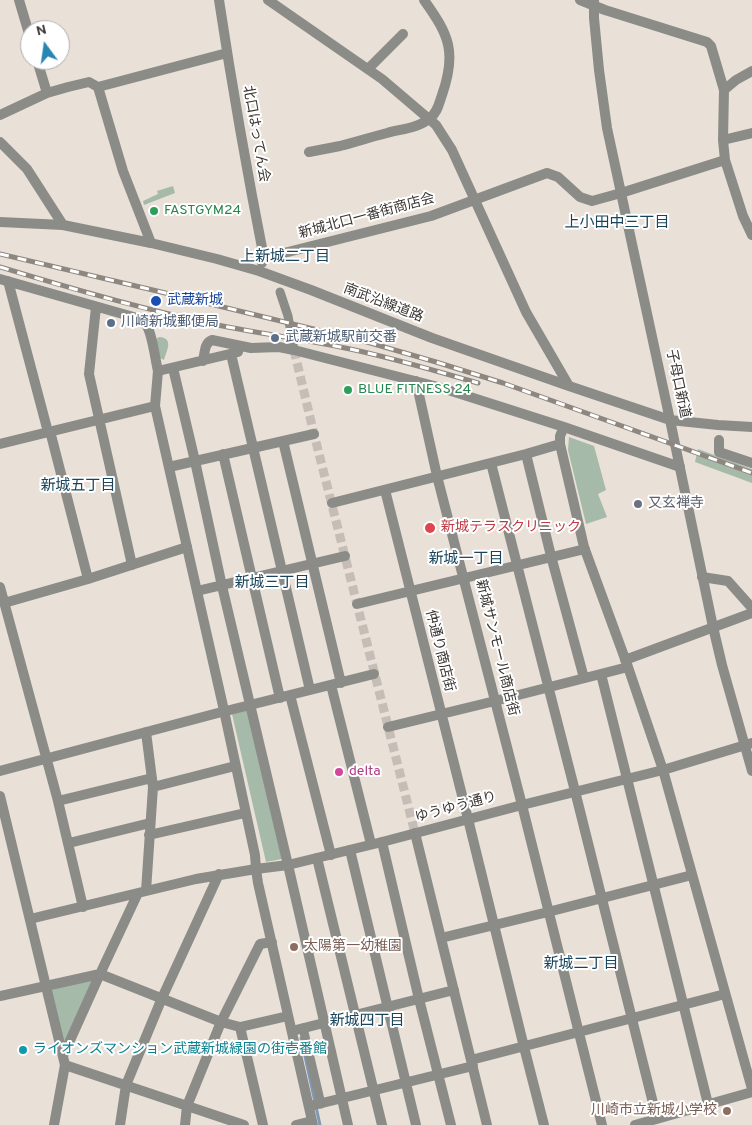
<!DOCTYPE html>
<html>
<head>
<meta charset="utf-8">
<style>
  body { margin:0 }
  #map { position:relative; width:752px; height:1125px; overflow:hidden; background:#e9e0d7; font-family:Overpass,sans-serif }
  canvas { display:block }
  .north { position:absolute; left:20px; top:20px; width:50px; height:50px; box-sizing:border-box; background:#fff; border:1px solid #b0aead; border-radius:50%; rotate:346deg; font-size:14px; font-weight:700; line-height:20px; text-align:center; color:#393531 }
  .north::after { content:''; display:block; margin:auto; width:18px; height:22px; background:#2886b2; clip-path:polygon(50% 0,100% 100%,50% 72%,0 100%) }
</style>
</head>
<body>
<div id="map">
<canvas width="752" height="1125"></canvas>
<div class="north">N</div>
</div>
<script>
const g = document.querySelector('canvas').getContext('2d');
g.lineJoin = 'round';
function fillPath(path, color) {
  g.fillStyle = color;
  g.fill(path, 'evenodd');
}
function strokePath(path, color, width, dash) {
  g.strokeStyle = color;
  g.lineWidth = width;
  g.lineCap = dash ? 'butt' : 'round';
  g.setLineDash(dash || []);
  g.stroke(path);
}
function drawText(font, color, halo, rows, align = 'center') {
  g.font = font + ' Overpass,"Noto Sans JP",sans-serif';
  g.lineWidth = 4;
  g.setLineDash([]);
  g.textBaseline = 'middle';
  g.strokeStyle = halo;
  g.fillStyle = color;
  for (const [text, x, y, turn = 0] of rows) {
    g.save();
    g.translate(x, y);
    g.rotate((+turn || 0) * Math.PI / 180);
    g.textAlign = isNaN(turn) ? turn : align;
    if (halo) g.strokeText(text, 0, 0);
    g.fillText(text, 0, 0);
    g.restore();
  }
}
fillPath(new Path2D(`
  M173 186 175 193 144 205 143 201 158 194 157 191Z
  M159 337C174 338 167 350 164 360L160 358 156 339Z
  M569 437 594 446 606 490 598 494 607 517 586 524 568 450Z
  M698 449 752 469V483L695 462Z
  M247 710 282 859 266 862 232 714Z
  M89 978 93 982 68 1040H63L51 991 54 986Z`), '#a5baa8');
strokePath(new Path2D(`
  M301 1038 320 1125`), '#7e98b6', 3);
strokePath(new Path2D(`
  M294 350 314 434 415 833`), '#c6beb6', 9, [9, 4.5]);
strokePath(new Path2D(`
  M280 292 288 316 294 350
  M303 1028 321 1104`), '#8b8c87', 9);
strokePath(new Path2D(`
  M19 0 30 37
  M219 0C232 86 247 172 264 258L262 263
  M580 0 605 10 707 42 711 46 724 90 723 140 725 160 743 216 752 235
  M37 60 47 93
  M368 69 403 34
  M98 87 123 171 151 243
  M724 90 736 80 752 71
  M0 115 47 93 68 87 89 82 98 87 227 53
  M723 140 752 133
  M0 142 27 169 63 225
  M309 152C319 150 330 148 340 146 356 142 371 137 387 133 401 129 419 128 430 118 438 112 439 103 442 95 457 52 449 35 424 0
  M264 258 431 216 547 173 558 177 580 197 592 201 621 193 725 160
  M0 279 137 318C141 320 145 322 147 326 153 337 155 359 158 371L238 352
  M8 281 48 432
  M96 307 89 374 132 565
  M231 354 310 690
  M203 361C205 353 204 343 212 340L251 348 279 347 294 350 442 388 564 427 680 467
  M173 368 195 461 222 586 288 865 348 1125
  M416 381 437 476 522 805 602 1125
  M564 427 560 436V444L584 547 628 667 663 770 752 1089
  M50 431 88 579
  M719 440V452L752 463
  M283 441 341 683
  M0 444 155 406
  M223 454 280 698
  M526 454 551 556 584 678
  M491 463 575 791 657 1119
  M169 467 314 434
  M385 490 468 819 524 1047 544 1125
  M332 503 526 454 560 444
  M702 577 728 581 752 608
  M0 587 58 801 83 907
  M197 591 345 556
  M4 603 88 579 187 547
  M357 604 585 549
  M625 660 752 613
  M601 674 708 1104
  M331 685 371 844
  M290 695 331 855
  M388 727 495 701 628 667
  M146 732 153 787 146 891
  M0 771 214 714 374 674
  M153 787 235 766
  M0 796 65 1065 54 1125
  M58 801 152 778
  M415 833 487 1125
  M149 835 245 813
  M382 842 419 999 451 1125
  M69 843 150 823
  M350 850 416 1125
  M317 858 382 1125
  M30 919 196 879 256 869 258 883 313 1125
  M441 938 548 912 692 875
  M0 996 100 974 221 1022 240 1027 288 1016
  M240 1027 263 1125
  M292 1031 454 990
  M63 1056 100 974 138 893
  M471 1060 725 994
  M65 1065 244 1125
  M310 1106 473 1066
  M120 1125 126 1085 162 998 219 874
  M185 1125 187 1106 221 1022 260 944 272 942
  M296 1125 312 1121
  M635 1125 752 1092`), '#8b8c87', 10);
strokePath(new Path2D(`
  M268 0 382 79 436 125 452 150 526 312 569 386
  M594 0V18L599 70 607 128 670 420 713 627 722 665 752 771
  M0 222 63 225 151 243 217 259 259 271 311 290 432 338 569 386 670 420 718 425 752 427
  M158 371 155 406 223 706 255 855 256 869 288 865 382 842 522 805 663 770 752 743`), '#8b8c87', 10);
const rail = new Path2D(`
  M0 254 157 291 367 342 436 362 503 383 752 473
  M0 267C69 288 138 308 208 323 255 333 303 339 350 349 393 358 436 371 478 383`);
strokePath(rail, '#8d8780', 5);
strokePath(rail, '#fff', 3, [9]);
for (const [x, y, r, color] of [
  [154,211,5,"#2e9e5b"],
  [156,301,6,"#1a4fb4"],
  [111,323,5,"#5c6f8a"],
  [275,338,5,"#5c6f8a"],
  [348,390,5,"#2e9e5b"],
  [638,504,5,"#6b7280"],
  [430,528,6,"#e0444e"],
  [339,772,5,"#d1479c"],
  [294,947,5,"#8d6e63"],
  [23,1050,5,"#0f9aa8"],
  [727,1111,5,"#8d6e63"]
]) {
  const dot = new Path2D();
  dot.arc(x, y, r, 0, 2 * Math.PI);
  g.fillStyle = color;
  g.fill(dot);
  strokePath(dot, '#fff', 2);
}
drawText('14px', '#393531', '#fff', [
  ["北口はってん会",255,134,80],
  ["新城北口一番街商店会",367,217,-15],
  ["南武沿線道路",383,304,21],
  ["子母口新道",677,384,78],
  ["新城サンモール商店街",496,648,76],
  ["仲通り商店街",439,651,76],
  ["ゆうゆう通り",456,808,-15]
]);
drawText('14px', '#27864d', '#fff', [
  ["FASTGYM24",164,211],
  ["BLUE FITNESS 24",358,390]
], 'left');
drawText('14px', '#164399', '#fff', [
  ["武蔵新城",167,301]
], 'left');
drawText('14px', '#4e5e75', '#fff', [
  ["川崎新城郵便局",121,323],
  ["武蔵新城駅前交番",285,338]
], 'left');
drawText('14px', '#5b616d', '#fff', [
  ["又玄禅寺",648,504]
], 'left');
drawText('14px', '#be3a42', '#fff', [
  ["新城テラスクリニック",441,528]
], 'left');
drawText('14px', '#b23c85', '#fff', [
  ["delta",349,772]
], 'left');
drawText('14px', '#785e54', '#fff', [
  ["太陽第一幼稚園",304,947],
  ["川崎市立新城小学校",717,1111,"right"]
], 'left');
drawText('14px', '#0d838f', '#fff', [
  ["ライオンズマンション武蔵新城緑園の街壱番館",33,1050]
], 'left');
drawText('15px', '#19445a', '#fff', [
  ["上小田中三丁目",617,224],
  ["上新城二丁目",285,258],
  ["新城五丁目",78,487],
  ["新城一丁目",466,560],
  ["新城三丁目",272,584],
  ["新城二丁目",581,965],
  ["新城四丁目",367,1022]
]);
</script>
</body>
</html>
